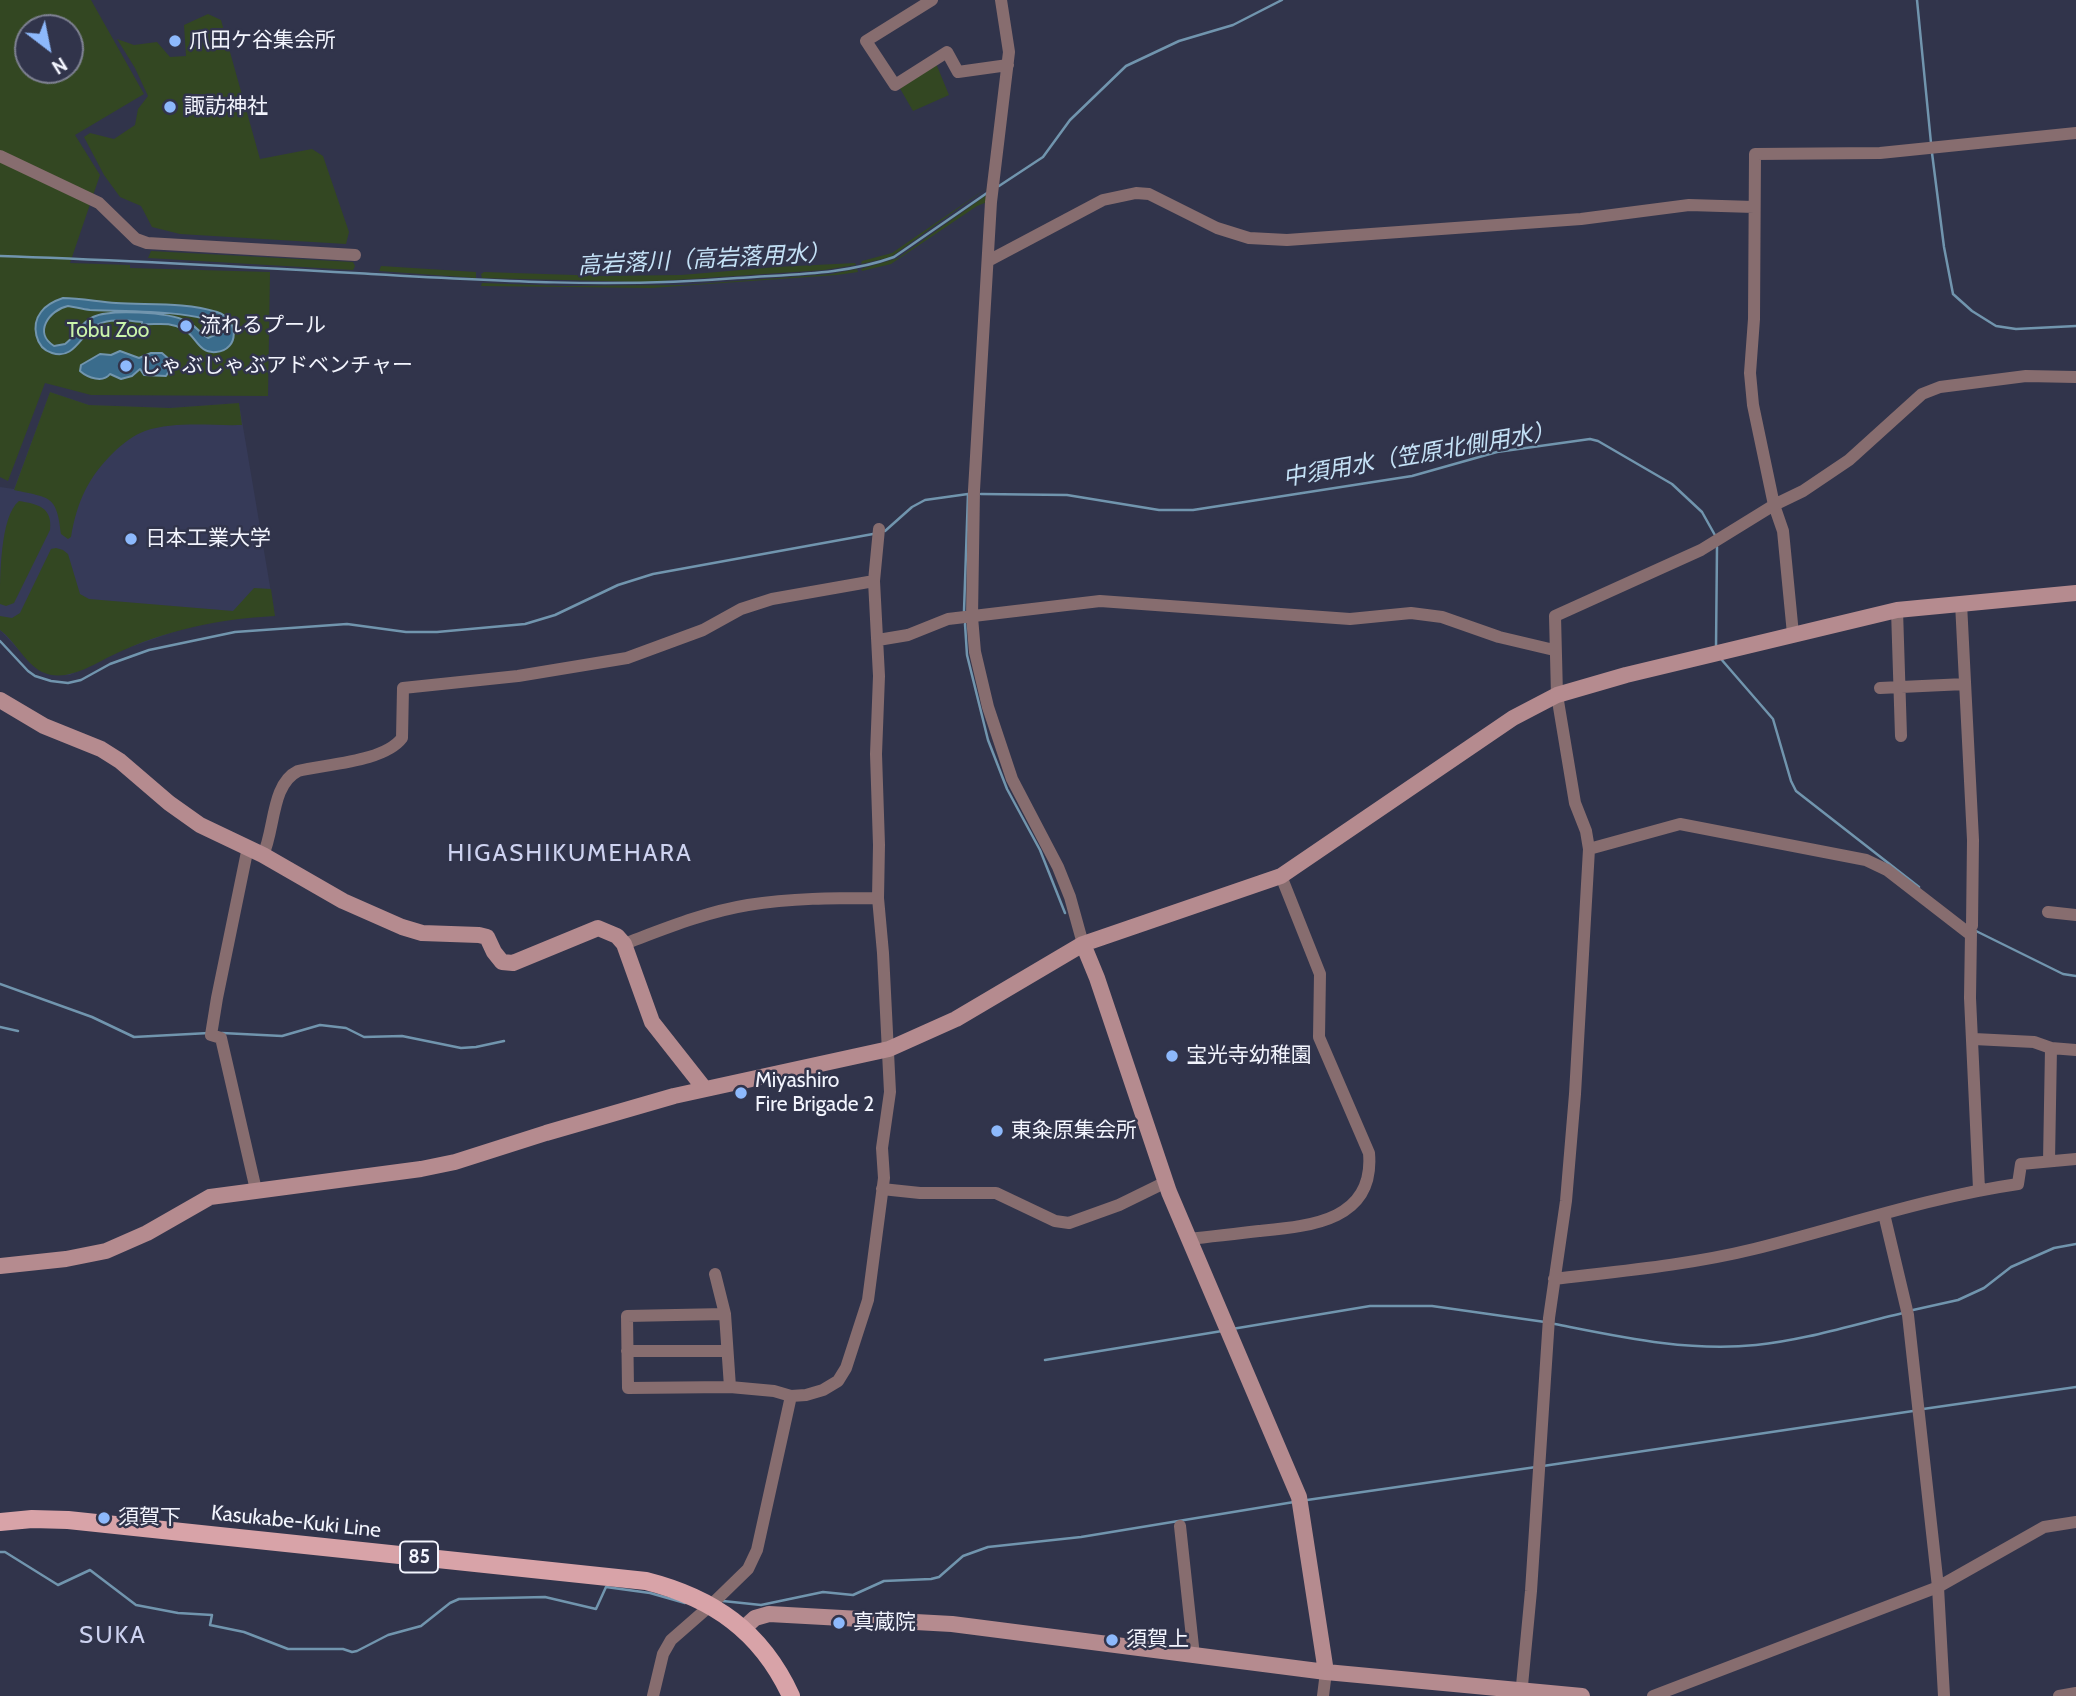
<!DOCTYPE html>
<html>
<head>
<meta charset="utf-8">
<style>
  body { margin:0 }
  #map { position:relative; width:2076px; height:1696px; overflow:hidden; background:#31344b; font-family:Cabin,sans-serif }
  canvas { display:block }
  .north { position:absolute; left:14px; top:14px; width:70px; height:70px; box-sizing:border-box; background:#31344b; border:2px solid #7e8192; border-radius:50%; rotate:148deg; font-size:19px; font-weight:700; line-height:28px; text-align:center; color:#f2f4fd }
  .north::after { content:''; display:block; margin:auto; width:24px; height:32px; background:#8db9fc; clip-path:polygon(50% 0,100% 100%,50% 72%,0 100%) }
</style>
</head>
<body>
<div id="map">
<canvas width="2076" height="1696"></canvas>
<div class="north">N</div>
</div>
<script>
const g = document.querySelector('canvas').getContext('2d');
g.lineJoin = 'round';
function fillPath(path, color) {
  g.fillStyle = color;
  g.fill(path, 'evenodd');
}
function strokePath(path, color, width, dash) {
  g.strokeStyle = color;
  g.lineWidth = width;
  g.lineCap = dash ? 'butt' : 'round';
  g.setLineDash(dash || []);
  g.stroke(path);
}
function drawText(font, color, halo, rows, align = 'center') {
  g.font = font + ' Cabin,"Noto Sans JP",sans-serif';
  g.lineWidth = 5;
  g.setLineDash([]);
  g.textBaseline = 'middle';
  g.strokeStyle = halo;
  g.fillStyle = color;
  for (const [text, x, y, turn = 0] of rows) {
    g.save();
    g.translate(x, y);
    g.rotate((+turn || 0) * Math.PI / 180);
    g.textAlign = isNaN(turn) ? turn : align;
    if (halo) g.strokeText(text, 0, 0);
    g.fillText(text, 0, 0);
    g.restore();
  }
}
fillPath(new Path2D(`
  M50 392 89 405 170 408 239 403 275 616 236 618 185 628 125 649 70 675H56L42 672 30 662 0 630V487L14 489Z`), '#363a58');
fillPath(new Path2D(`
  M0 0H91L144 94 75 135 100 175 70 263 130 265V268L270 272 268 396 91 395 45 383 8 481 0 477ZM28 28H70V70H28Z
  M208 14 221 20 260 159 312 149 323 156 349 232 346 244 180 234 152 227 141 206 120 197 104 175 84 137 90 133 114 139 135 125 138 109 148 96 135 68 117 39 134 45 157 42 170 57 186 56 184 25Z
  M935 61 949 95 913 111 898 85Z
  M988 187 891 257 861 264 862 261 892 253Z
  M988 194 987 202 977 206 891 264 862 271 861 269 898 258Z
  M151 251 353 262 355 266 353 270 148 258Z
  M855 263 856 265 824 270 645 282 482 278 481 274 484 272 604 276 681 275 777 267Z
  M381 266 476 272V278L379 271Z
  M857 269 858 272 837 275 651 288 481 286 482 283 565 286 684 285 831 274Z
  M50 392 89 405 170 408 239 403 242 425C211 426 175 421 145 431 134 435 122 444 114 452 88 477 77 502 71 537L68 539 61 534C57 494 49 498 14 490Z
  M19 501C37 504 53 507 50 530L14 603 6 606 0 604C0 578 0 516 19 501Z
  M56 548 63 550 68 554 80 594 89 599 233 611 254 588 271 589 275 616C219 619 165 630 113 655 92 665 66 683 42 672 25 663 15 641 0 630V616L12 618 20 613 51 549Z`), '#334722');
const water = new Path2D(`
  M63 298C81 298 99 302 116 303 149 305 186 302 217 312 239 319 240 350 216 352 198 354 196 335 183 329 169 321 156 325 142 324V322C129 321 111 318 99 324 81 332 75 361 52 353 35 348 31 325 41 312 46 305 54 301 63 298ZM68 306C75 307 82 309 90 310 114 311 205 310 219 326L217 334 208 338C200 333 195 325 186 321 169 312 110 309 93 317 80 323 76 336 65 344L54 346C33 333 49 310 68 306Z
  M120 351 139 358 151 353H162L170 360 171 368 166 376 144 375 140 369 132 376 121 379 110 374C103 383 88 378 80 371L81 365 100 354 111 355Z`);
fillPath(water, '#3a6c8c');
strokePath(water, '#7195ae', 2);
strokePath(new Path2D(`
  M1917 0 1931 143
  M1932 153 1944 247 1953 294 1972 311 1996 326 2016 329 2076 326
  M999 186 1043 157 1070 120 1126 66 1179 41 1233 25 1282 0
  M0 256C124 260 247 267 371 274 493 281 615 288 737 278 789 274 845 275 894 257L987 193
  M981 494 1067 495 1159 510H1193L1412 476 1497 452 1590 439 1598 441 1672 484 1702 512 1716 537
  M885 531 912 507 925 500 968 494 964 611
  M965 624 967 655 988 740 1007 789 1040 850 1065 913
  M0 641 28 671 35 676 51 681 68 683 81 680 110 664 149 650 235 632 347 624 406 632H437L525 624 555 615 618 585 653 574 873 534
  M1716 648 1717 547
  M1721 659 1773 719 1791 781 1796 791 1919 887
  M1974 930 2063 974 2076 976
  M0 984 92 1017 134 1037 209 1033
  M0 1027 18 1031
  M222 1033 282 1036 320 1025 346 1028 364 1037 402 1036 461 1048 476 1047 504 1041
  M1913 1310 1958 1300 1984 1288 2011 1267 2054 1248 2076 1244
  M1555 1324C1621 1337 1688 1352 1756 1345 1806 1340 1855 1324 1903 1313
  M1232 1329 1370 1306H1432L1545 1322
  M1045 1360 1222 1331
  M1923 1409 2076 1387
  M1543 1466 1913 1411
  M1307 1500 1536 1467
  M0 1552H5L58 1585 90 1570 136 1605 178 1613 212 1615 210 1625 244 1632 288 1649H343L352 1652 357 1651 388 1635 421 1626 450 1603 459 1599 545 1597 596 1609 606 1587 650 1593 685 1603
  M723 1601 761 1605 823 1592 853 1595 884 1581 931 1579 939 1577 963 1556 988 1547 1081 1537 1294 1502`), '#7195ae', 2.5);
strokePath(new Path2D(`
  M932 0 866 41 895 85 947 52 958 72 1008 65
  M1001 0 1009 52 991 202 974 490 972 617 975 652 988 707 1012 779 1058 867 1070 897 1083 944
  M0 156 99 203 136 239 147 243 355 255
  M988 261 1103 200 1136 193 1149 194 1217 228 1249 238 1287 240 1581 219 1689 205 1754 207
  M1961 603 1973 840 1972 926
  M1897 610 1901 736
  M1793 634 1783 531 1774 505 1753 405 1750 373 1754 319 1755 154 1880 153 2076 133
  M878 640 908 635 948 619 1100 601 1350 619 1411 613 1442 617 1499 637 1554 650
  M1880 688 1965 684
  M248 847 217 998 211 1035 221 1038 256 1190
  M1589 849 1680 824 1866 860 1887 870 1971 935
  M263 855C275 830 271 784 298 771 326 764 384 762 402 738L403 688 518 676 627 658 703 630 741 609 772 599 874 581
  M2048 912 2076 915
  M1971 932 1970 998 1979 1189
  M624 944C664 929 705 912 748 905 791 898 834 898 878 898
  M1974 1039 2034 1042 2051 1048 2076 1050
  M2049 1161 2051 1048
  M882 1189 920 1193H996L1055 1221 1069 1223 1119 1205 1166 1182
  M1884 1214 1908 1315 1938 1587 1944 1696
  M1189 1239C1213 1236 1236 1234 1259 1231 1310 1226 1375 1221 1369 1153L1319 1037 1320 974 1281 876
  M715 1274 725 1314 730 1387 774 1391 791 1396
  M1554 1279C1621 1271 1689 1265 1754 1249 1842 1227 1928 1197 2018 1184L2021 1164 2076 1159
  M725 1314 627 1316 628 1388 730 1387
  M627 1351H726
  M1180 1526 1194 1656
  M653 1696 663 1654 671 1640 711 1605 748 1569 757 1550 791 1396 806 1395 823 1390 838 1381 846 1368 868 1300 884 1178 882 1148 890 1092 883 953 878 898 879 845 876 754 879 676 874 581 879 529
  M1323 1696 1326 1672
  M1521 1696 1531 1591 1549 1318 1566 1201 1575 1094 1589 849 1586 831 1575 803 1557 695 1555 616 1701 550 1774 505 1803 491 1849 460 1922 394 1940 387 2026 376 2076 377
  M1653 1696 1938 1587 2044 1527 2076 1522
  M2059 1696 2076 1693`), '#876d6f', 12);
strokePath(new Path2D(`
  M0 700 44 726 101 749 120 761 169 803 200 825 263 855 343 901 402 927 422 933 479 935 487 937 494 952 502 962 513 963 598 928 617 936 624 944 652 1022 704 1088
  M1083 944 1097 978 1169 1192 1299 1497 1326 1672
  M0 1266 66 1259 106 1251 147 1233 210 1197 421 1169 455 1162 546 1133 674 1096 889 1049 956 1019 1083 944 1281 876 1513 718 1557 695 1626 675 1897 610 2076 593
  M744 1628 755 1618 769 1614 952 1624 1326 1672 1582 1696`), '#b58b8f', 16);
strokePath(new Path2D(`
  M0 1522 32 1519 68 1520 646 1581C713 1598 761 1631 791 1696`), '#d8a3a8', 18);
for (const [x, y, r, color] of [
  [175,41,7,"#8db9fc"],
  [170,107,7,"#8db9fc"],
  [186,326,7,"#8db9fc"],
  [126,366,7,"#8db9fc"],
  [131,539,7,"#8db9fc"],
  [1172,1056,7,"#8db9fc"],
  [741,1093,7,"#8db9fc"],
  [997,1131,7,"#8db9fc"],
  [104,1518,7,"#8db9fc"],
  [839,1623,7,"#8db9fc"],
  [1112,1640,7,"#8db9fc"]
]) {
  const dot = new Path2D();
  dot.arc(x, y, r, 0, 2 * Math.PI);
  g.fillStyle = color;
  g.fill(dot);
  strokePath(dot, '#31344b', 2.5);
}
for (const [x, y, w] of [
  [419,1557,38]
]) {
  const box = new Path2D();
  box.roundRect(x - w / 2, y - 15.5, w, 31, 5);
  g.fillStyle = '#31344b';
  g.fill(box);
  strokePath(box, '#f2f4fd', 2);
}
drawText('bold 19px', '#f2f4fd', null, [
  ["85",419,1557]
]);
drawText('21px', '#f2f4fd', '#31344b', [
  ["爪田ケ谷集会所",189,41],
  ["諏訪神社",184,107],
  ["流れるプール",200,326],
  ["じゃぶじゃぶアドベンチャー",140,366],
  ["日本工業大学",145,539],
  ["宝光寺幼稚園",1186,1056],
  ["Miyashiro",755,1081],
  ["Fire Brigade 2",755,1105],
  ["東粂原集会所",1011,1131],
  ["須賀下",118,1518],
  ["真蔵院",853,1623],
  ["須賀上",1126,1640]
], 'left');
drawText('21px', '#caf4ab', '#31344b', [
  ["Tobu Zoo",108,331]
]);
drawText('21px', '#f2f4fd', '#31344b', [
  ["Kasukabe-Kuki Line",296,1522,6]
]);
drawText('italic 23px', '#c4e1f6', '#31344b', [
  ["高岩落川（高岩落用水）",704,260,-3],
  ["中須用水（笠原北側用水）",1419,455,-10]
]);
g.letterSpacing = '2px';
drawText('24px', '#cdd2f0', '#31344b', [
  ["HIGASHIKUMEHARA",570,854],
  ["SUKA",113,1636]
]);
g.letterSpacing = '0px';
</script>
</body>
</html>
